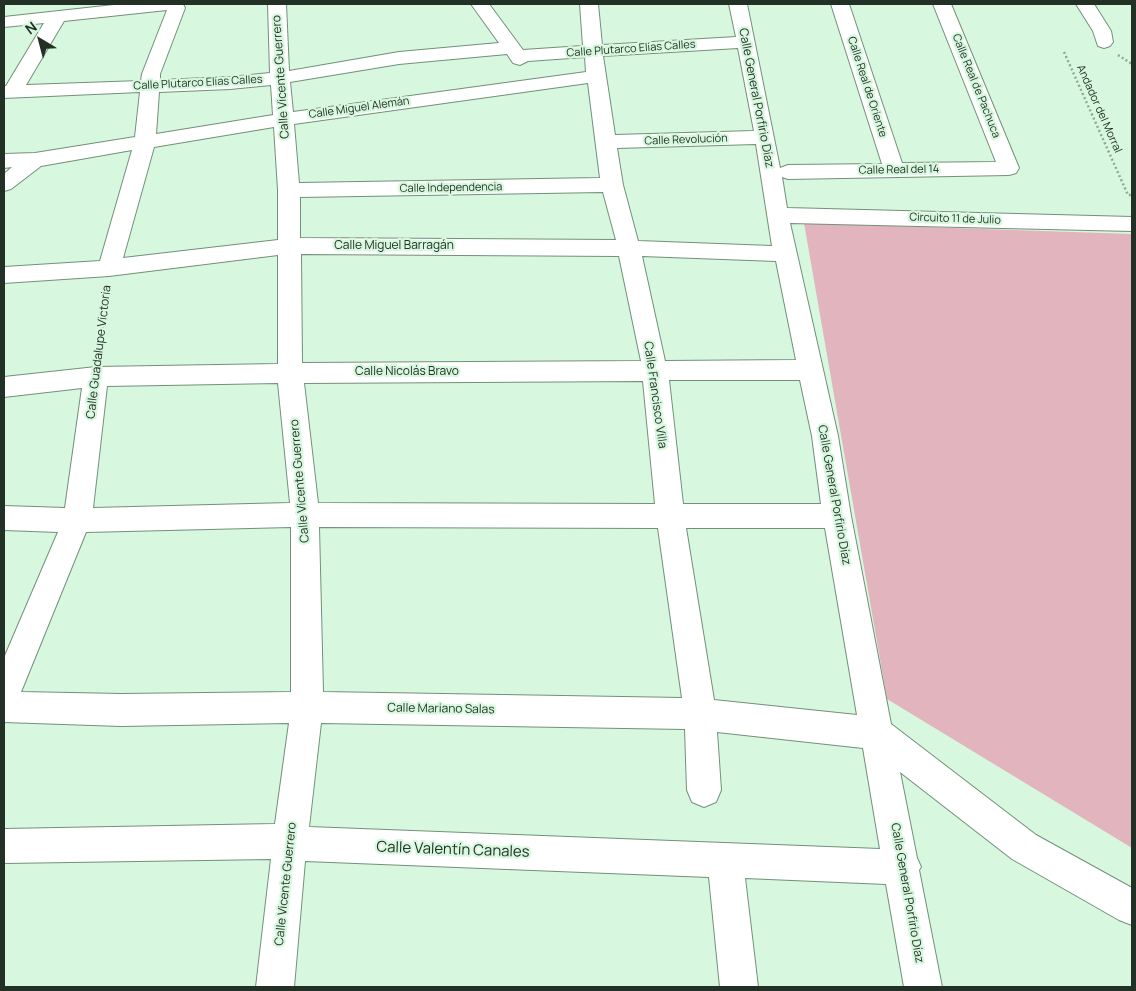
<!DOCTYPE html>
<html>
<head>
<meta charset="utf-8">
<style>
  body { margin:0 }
  #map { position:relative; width:1136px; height:991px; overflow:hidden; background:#d7f8de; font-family:Manrope,sans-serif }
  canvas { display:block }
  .frame { position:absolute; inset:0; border:5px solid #233026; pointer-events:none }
  .north { position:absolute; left:15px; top:15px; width:50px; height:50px; -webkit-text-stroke:4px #d7f8de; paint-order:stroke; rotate:323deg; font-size:14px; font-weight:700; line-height:20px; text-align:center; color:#233026 }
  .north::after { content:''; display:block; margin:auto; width:18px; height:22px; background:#233026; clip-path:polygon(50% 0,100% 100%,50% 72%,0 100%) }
</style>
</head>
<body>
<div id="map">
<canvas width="1136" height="991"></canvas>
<div class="frame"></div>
<div class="north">N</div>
</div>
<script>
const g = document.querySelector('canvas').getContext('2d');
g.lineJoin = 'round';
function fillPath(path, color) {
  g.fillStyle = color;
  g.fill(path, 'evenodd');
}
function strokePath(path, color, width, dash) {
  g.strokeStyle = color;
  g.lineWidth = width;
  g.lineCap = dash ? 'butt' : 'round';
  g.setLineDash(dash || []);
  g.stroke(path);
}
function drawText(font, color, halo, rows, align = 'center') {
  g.font = font + ' Manrope,sans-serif';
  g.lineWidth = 4.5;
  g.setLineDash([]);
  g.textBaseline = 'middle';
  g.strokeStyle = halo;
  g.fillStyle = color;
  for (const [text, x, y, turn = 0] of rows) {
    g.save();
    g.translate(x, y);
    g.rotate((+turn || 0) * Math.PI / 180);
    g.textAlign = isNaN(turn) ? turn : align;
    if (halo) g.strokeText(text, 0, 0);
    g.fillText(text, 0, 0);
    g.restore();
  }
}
fillPath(new Path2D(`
  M804 223 1132 234V848L887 699Z`), '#e1b4be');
const minor = new Path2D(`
  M123 4H183L185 8 160 74V80L230 77 270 73 268 4H286L289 71 399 52 499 43 471 4H489L523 50 583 46 580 4H598L602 45 736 37 729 4H747L780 168 788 165 882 164 831 4H849L902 163 996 162 933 4H951L1019 168 1016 173 1009 175 788 179 782 177 787 208 1132 217V231L790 223 838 436 851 516 891 724 1036 835 1132 888V925L1119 920 1012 859 900 772 917 858 921 867 919 870 942 987H904L886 884 745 878 758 987H720L709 877 305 861 294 987H256L271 859 4 863V829L275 824 289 723 121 726 4 722V658L58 532 4 530V506L65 508 82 388 4 397V377L96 367 278 364V255L109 276 4 283V267L100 261 132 150 41 166 11 189 4 191V174L12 167 4 168V154L35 153 135 137 140 92 4 98V86H6L44 23 4 27V17ZM167 10 142 74 141 81 26 85 64 21ZM738 48 754 131 615 135 603 56ZM507 54 513 63 520 65 528 61 585 57 586 72 293 112 290 82 399 64ZM588 83 600 178 299 183 294 124ZM271 85 273 115 156 134 159 92 230 89ZM274 127 278 190V240L123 258 154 147ZM756 144 772 246 638 241 623 185 617 148ZM603 192 616 240 300 238V197ZM301 254 619 256 641 361 302 363ZM642 256 776 261 796 360 665 361ZM669 380H800L812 436 821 504H683ZM643 381 655 504 318 503 304 383ZM278 383 290 503 93 508 107 386ZM291 527V692L121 694 21 692 86 532ZM319 527 658 528 682 698 323 692ZM686 528H825L857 715 714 700ZM321 723 685 729 687 790 692 802 704 807 716 802 721 790 717 732 863 748 880 849 309 827Z
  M1076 4H1094L1111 31 1113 42 1110 46 1104 48 1098 46 1093 31Z`);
strokePath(minor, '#739079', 2);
strokePath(new Path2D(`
  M1064 52 1128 195H1132
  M1118 55 1132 64`), '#8fa995', 2.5, [2, 2.5]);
strokePath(new Path2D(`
  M99 354 107 288`), '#8fa995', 3, [2.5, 4]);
fillPath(minor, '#fff');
drawText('11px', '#233026', '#d7f8de', [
  ["Calle Plutarco Elías Calles",631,49,-4],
  ["Calle Plutarco Elías Calles",198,83,-3],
  ["Calle Real de Pachuca",976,86,68],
  ["Calle Real de Oriente",867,87,72],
  ["Calle Miguel Alemán",359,108,-8],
  ["Andador del Morral",1099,109,66],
  ["Calle Revolución",686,140,-2],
  ["Calle Real del 14",899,170,-1],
  ["Calle Independencia",451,188,-1],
  ["Circuito 11 de Julio",955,219,2]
]);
drawText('12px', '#233026', '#d7f8de', [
  ["Calle Vicente Guerrero",281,77,-94],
  ["Calle General Porfirio Díaz",756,98,79],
  ["Calle Miguel Barragán",394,246],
  ["Calle Guadalupe Victoria",99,352,-83],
  ["Calle Nicolás Bravo",407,372],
  ["Calle Francisco Villa",655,395,82],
  ["Calle Vicente Guerrero",300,481,-95],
  ["Calle General Porfirio Díaz",834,495,80],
  ["Calle Mariano Salas",441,709,1],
  ["Calle Vicente Guerrero",286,884,-84],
  ["Calle General Porfirio Díaz",907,893,80]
]);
drawText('15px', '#233026', '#d7f8de', [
  ["Calle Valentín Canales",453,850,2]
]);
</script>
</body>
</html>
